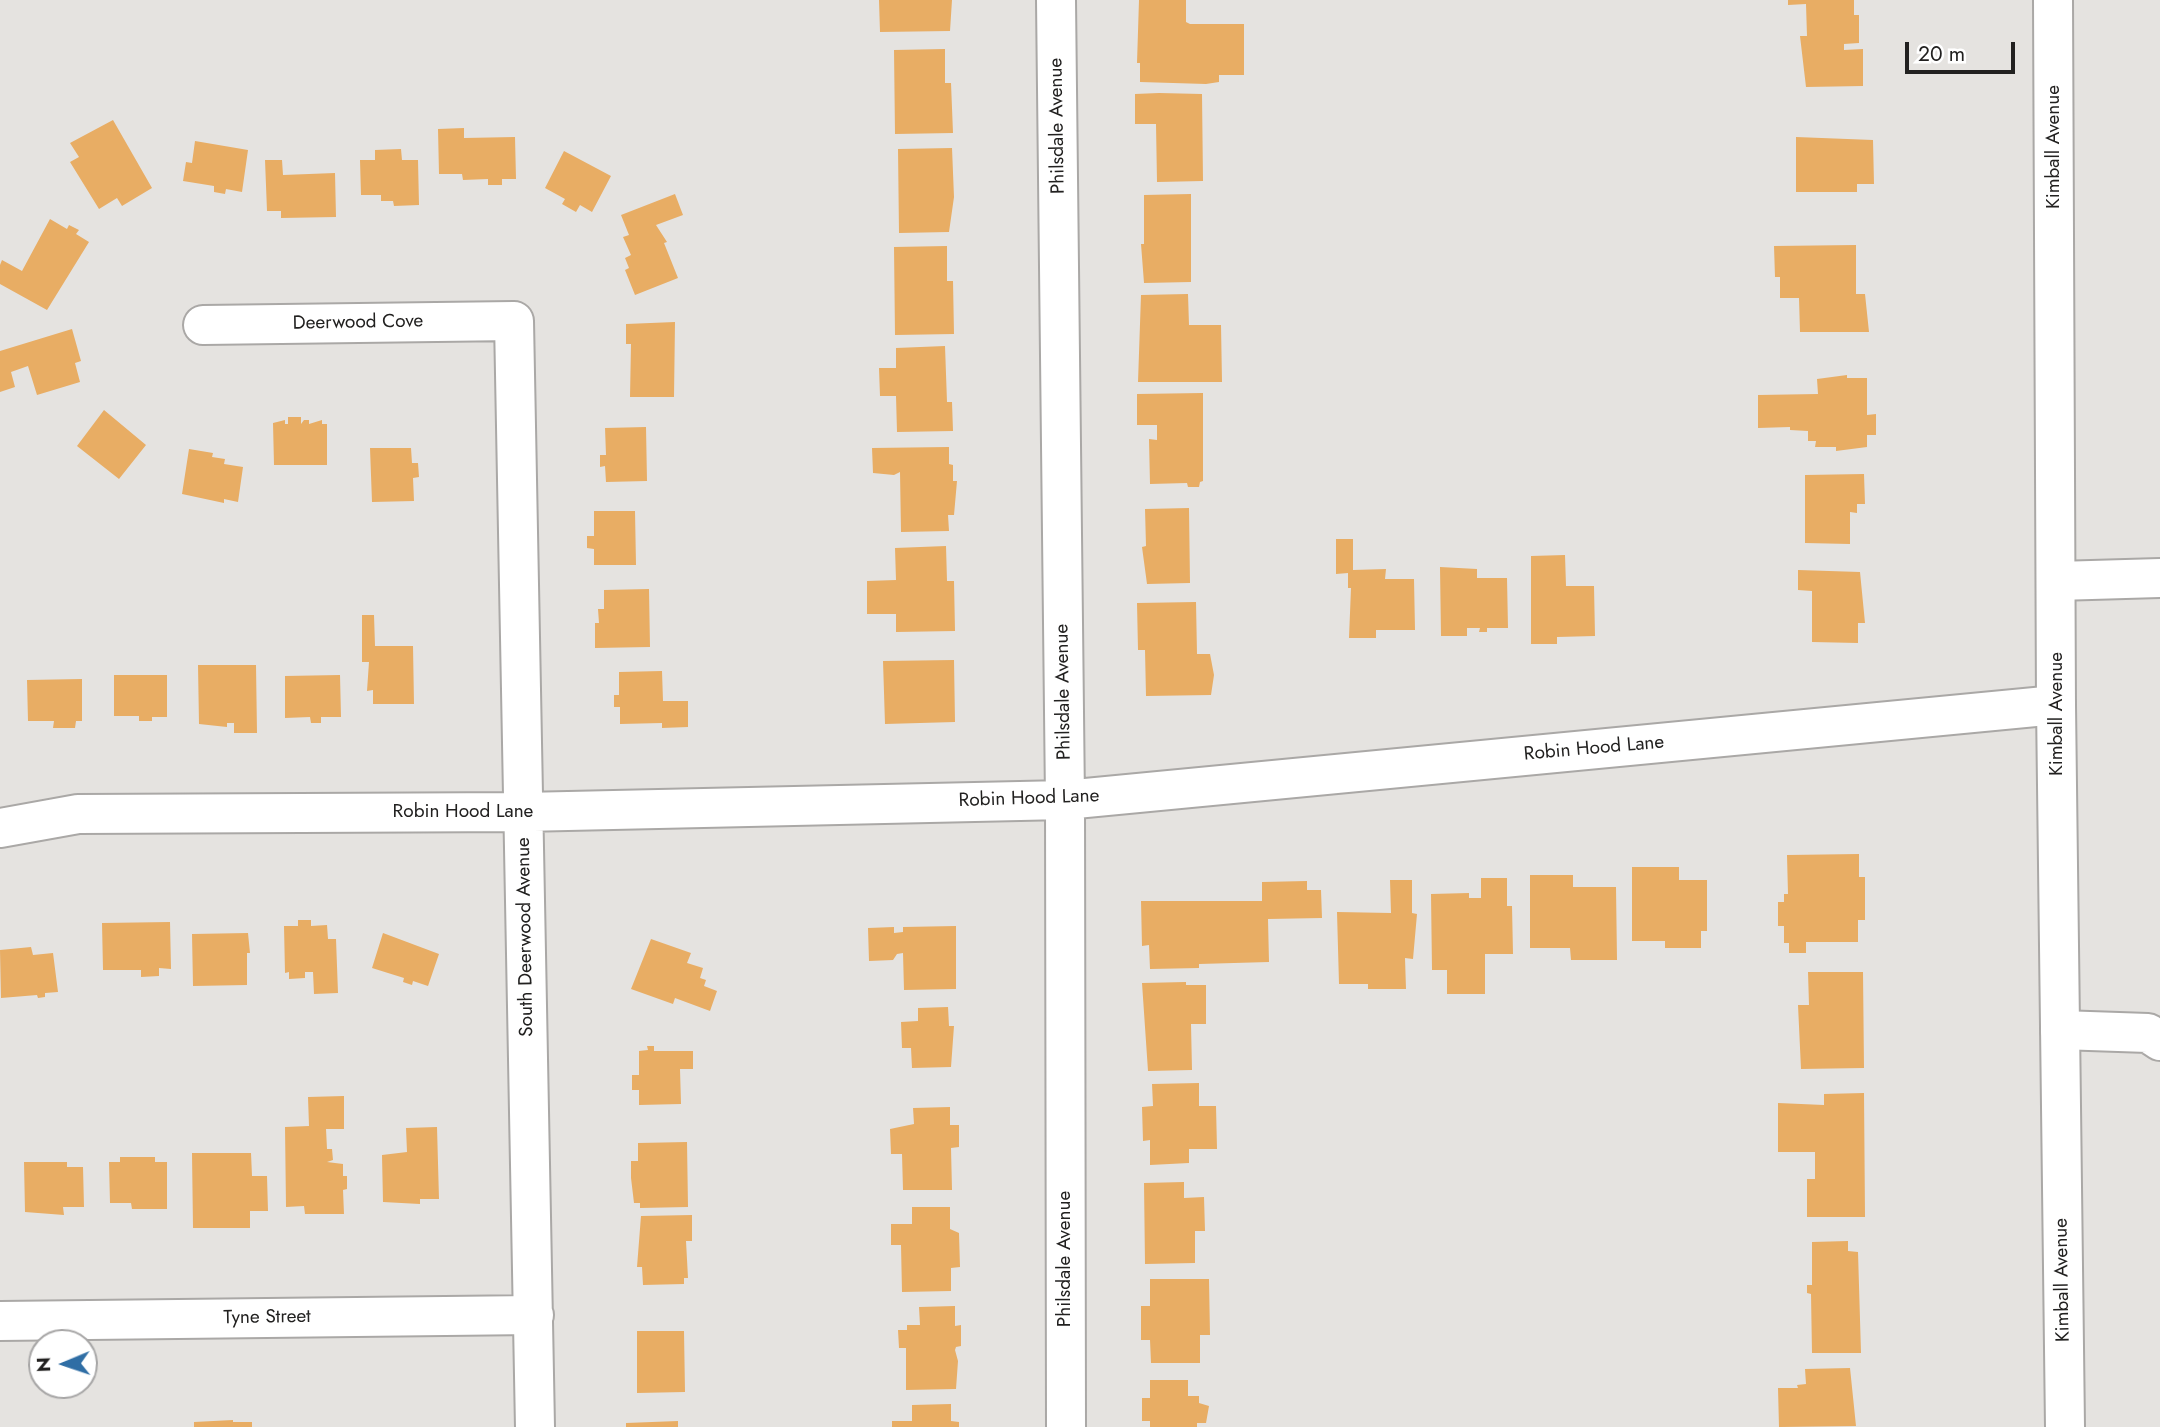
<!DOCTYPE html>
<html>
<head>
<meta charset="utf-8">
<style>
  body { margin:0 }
  #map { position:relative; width:2160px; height:1427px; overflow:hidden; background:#e5e3e0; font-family:Jost,sans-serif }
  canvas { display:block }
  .north { position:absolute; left:28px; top:1329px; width:70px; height:70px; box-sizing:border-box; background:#fff; border:2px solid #a7a6a6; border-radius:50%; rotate:268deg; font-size:19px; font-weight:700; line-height:28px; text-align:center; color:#222120 }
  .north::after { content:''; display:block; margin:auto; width:24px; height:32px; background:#2f6ea5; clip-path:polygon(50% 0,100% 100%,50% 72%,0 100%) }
  .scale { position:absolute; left:1905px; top:42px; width:110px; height:32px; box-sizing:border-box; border:4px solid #222120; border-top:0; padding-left:9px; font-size:21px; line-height:24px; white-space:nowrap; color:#222120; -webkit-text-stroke:5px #fff; paint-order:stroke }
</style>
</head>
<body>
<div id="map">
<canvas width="2160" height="1427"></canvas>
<div class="north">N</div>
<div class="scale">20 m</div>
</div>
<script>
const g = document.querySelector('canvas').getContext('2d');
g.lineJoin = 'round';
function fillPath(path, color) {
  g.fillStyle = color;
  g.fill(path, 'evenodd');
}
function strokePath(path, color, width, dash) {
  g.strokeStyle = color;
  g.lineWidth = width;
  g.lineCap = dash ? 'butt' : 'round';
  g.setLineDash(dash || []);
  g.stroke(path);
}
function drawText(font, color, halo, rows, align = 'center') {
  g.font = font + ' Jost,sans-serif';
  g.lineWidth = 5;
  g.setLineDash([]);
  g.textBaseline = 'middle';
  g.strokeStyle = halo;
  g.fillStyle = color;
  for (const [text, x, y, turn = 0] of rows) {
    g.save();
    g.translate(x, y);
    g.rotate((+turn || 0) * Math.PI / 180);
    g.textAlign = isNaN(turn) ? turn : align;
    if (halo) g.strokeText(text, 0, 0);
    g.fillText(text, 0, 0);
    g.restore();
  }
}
fillPath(new Path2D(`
  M879 0H952L950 31 880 32Z
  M1139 0H1186V22L1190 24H1244V75H1219V82L1206 84 1140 82V63H1137Z
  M1788 0H1854V15H1859V43L1844 44V50L1863 49V86L1806 87 1800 36H1807L1806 4 1788 5Z
  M945 49V83H951L953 133 895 134 894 50Z
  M1159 93 1202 94 1203 181 1157 182 1156 124H1135V94Z
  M113 120 152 188 122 206 117 198 99 209 70 162 79 157 70 143Z
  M464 128V138L515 137 516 179H502V185H488V179L463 180 462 174H439L438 129Z
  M1796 137 1873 140 1874 184H1857V192H1796Z
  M195 141 248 150 242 192 226 189 225 194 214 192V186L183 181 186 162 192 163Z
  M952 148 954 197 949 232 899 233 898 149Z
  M401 149 402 160H418L419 205 394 206 393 201H381V195H361L360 160H375V150Z
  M564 151 611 176 592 212 580 205 576 212 562 204 565 199 545 188Z
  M265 160H282L283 175 335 173 336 217 281 218V211H267Z
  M675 194 683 215 656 225 667 242 664 243 678 278 635 295 625 270 629 268 625 258 631 255 623 237 629 235 621 215Z
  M1191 194V282L1144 283 1141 244H1144V195Z
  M50 219 67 229 69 225 79 230 76 234 89 242 47 310 0 284V265L2 260 22 271Z
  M1856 245V294H1865L1869 332H1800L1799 298H1780V277H1775L1774 246Z
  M947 246V281H953L954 334 895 335 894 247Z
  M1188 294 1189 325H1221L1222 382H1138L1141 295Z
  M675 322 674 397H630L631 344H626V324Z
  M72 329 81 361 75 363 80 382 37 395 28 366 11 372 15 387 0 392V351Z
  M945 346 947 402H952L953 431 897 432 896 396H880L879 368H896V348Z
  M1847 375V378H1867V415L1876 414V435H1867V447L1836 451V447H1815L1816 441H1808V431L1790 430V427L1758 428V395L1818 394 1817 379Z
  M1203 393V481L1200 482 1199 487H1188L1187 483 1150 484 1149 439 1157 440V425H1137V394Z
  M104 410 146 445 119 479 77 446Z
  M288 417H301V424L304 420H309V424L322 420V424H327V465H274L273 423 285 420V424H288Z
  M646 427 647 481 606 482 605 466 600 467V455H606L605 428Z
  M949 447V464L953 465V481H957L954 515H948L949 531 901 532 900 472 894 475 873 473 872 448Z
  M370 448H411L412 463H418L419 477 413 478 414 501 372 502Z
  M189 449 213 453 212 457 225 459 224 464 243 467 238 502 224 499V503L182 494Z
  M1864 474 1865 504H1857V513L1850 512V544L1805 543V475Z
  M1189 508 1190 583 1147 584 1142 547 1146 546 1145 509Z
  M594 511H635L636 565H594V549L587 548V536H594Z
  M1336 539H1353V570L1386 569 1385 579H1414L1415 630H1376V638H1349L1351 588H1348V573L1336 574Z
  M946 546 947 581H954L955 631 896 632V614H867V581L896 580 895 548Z
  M1565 555 1566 586H1594L1595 636 1557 637V644H1531V556Z
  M1440 567 1477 569V578H1507L1508 628H1487V632H1479L1480 628H1467V636H1441Z
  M1798 570 1860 572 1865 623H1858V643L1812 642V591L1798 590Z
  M649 589 650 647 595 648V623H599L598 609H604V590Z
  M1196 602 1197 654H1210L1214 675 1211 695 1146 696 1145 650H1138L1137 603Z
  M362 615H374L375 646H413L414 704H373V690L367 691 369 662H362Z
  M954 660 955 722 885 724 883 661Z
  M198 665H256L257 733H234V723H227V727L199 724Z
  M662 671 663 701H688V727L662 728V723L620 724V707H614V695H619V672Z
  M114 675H167V717H152V721H139V716H114Z
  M340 675 341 717H321V723H311L310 717 285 718V676Z
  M82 679V721H76L75 728H53L54 721H28L27 680Z
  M1859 854V877H1865V920H1858V942H1806V953H1789V943H1784V926H1778V902H1784V894H1788L1787 855Z
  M1632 867H1679V880H1707V931H1701V948H1665V941H1632Z
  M1530 875H1573V887H1616L1617 960H1571L1570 948H1530Z
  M1481 878H1507V906H1512L1513 954H1485V994H1447V970H1432L1431 894 1469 893V898H1481Z
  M1390 880H1412V913L1417 914 1413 959 1405 958 1406 989H1368V984H1339L1337 912 1391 913Z
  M1307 881V890H1321L1322 918 1268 919 1269 962 1199 964V968L1150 969 1149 945 1142 946 1141 901H1262V882Z
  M298 920H311V926L327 925 328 939H336L338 993 314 994 313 972H305V978L289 979V972L285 973 284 926H298Z
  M170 922 171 969 159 968V976L141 977V970H103L102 923Z
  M956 926V989L904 990 903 953 897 954 893 960 869 961 868 928 894 927V933L903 932V927Z
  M248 933 250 953H247V985L193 986 192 934Z
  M383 933 439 954 428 986 413 981 412 985 403 982 404 978 372 968Z
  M651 939 691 953 687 963 703 968 700 978 706 980 704 986 717 991 710 1011 675 998 673 1004 631 989Z
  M31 947 33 955 53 953 58 992 45 993V997L38 998 37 995 1 998 0 950Z
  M1808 972H1863L1864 1068 1801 1069 1798 1005H1809Z
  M1186 982V985H1206V1024H1191L1192 1070 1148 1071 1142 983Z
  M948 1007 949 1026H954L951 1067 912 1068 911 1048H902L901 1022 918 1021V1008Z
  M647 1046H654V1051H693V1069H680L681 1104 639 1105V1090H632V1075H639V1051L648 1050Z
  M1199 1083V1106H1216L1217 1149H1189V1163L1150 1165V1140L1143 1141 1142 1107 1153 1106 1152 1084Z
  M1864 1093 1865 1217H1807V1179H1815V1152H1778V1103L1824 1105V1094Z
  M344 1096V1129H326L327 1149H332L333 1160 327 1162 343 1164V1176H347V1189L343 1190 344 1214H305L304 1206 286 1207 285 1127 309 1126 308 1097Z
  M950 1107V1125H959V1147L951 1148 952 1190H903L902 1154H891L890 1129 914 1124 913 1108Z
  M437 1127 439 1199H420V1204L383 1202 382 1155 407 1152 406 1128Z
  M687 1142 688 1207 640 1208V1203H634L631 1178V1161H638V1143Z
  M192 1153H251L252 1176H267L268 1211H250V1228H193Z
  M120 1157H155V1162H167V1209H132L131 1203H110L109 1162H120Z
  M24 1162H67V1167H83L84 1207H63L64 1215 25 1212Z
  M1184 1182V1198L1204 1197 1205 1231H1195V1263L1145 1264 1144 1183Z
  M912 1207H950V1229L959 1233 960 1267 951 1268V1291L902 1292 901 1245H891V1224H912Z
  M692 1215V1241H686L688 1278H684V1284L643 1285 642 1267H637L641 1216Z
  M1848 1241V1251L1858 1252 1861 1353H1812L1811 1294 1807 1293V1285H1812V1242Z
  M1150 1279H1209L1210 1335H1200V1363H1151L1150 1340H1141V1306H1150Z
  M955 1306V1326L961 1325V1346L956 1347 955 1350 958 1361 956 1389 906 1390V1348H899L898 1330H907V1325H920L919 1307Z
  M637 1331H684L685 1392 637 1393Z
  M1850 1368 1856 1426 1779 1427 1778 1388H1798L1797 1385 1806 1384 1805 1369Z
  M1150 1380H1188V1396H1199V1403L1209 1406 1206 1423H1197V1427H1150V1421H1142V1398H1150Z
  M951 1404V1421L959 1422V1427H892V1421H912V1405Z
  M233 1420V1422H252V1427H194V1422Z
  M678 1421V1427H626V1423Z`), '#e8ad64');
const minor = new Path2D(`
  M1056 0 1065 800 1066 1427
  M203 325 514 321 535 1427
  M2057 581 2160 578
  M0 828 78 814 523 812 1065 800 2056 705
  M2060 1030 2148 1033 2160 1041
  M0 1321 534 1315`);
const major = new Path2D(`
  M2053 0 2056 705 2065 1427`);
strokePath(minor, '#aaa8a6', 42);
strokePath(major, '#aaa8a6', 42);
strokePath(minor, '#fff', 38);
strokePath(major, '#fff', 38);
drawText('19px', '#222120', '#fff', [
  ["Philsdale Avenue",1058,126,-91],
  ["Kimball Avenue",2054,147,-90],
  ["Deerwood Cove",358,323,-1],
  ["Philsdale Avenue",1064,692,-91],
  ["Kimball Avenue",2057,714,-90],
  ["Robin Hood Lane",1594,749,-5],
  ["Robin Hood Lane",1029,799,-2],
  ["Robin Hood Lane",463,812],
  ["South Deerwood Avenue",526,937,-91],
  ["Philsdale Avenue",1065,1259,-90],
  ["Kimball Avenue",2063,1280,-91],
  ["Tyne Street",267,1318,-1]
]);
</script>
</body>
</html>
